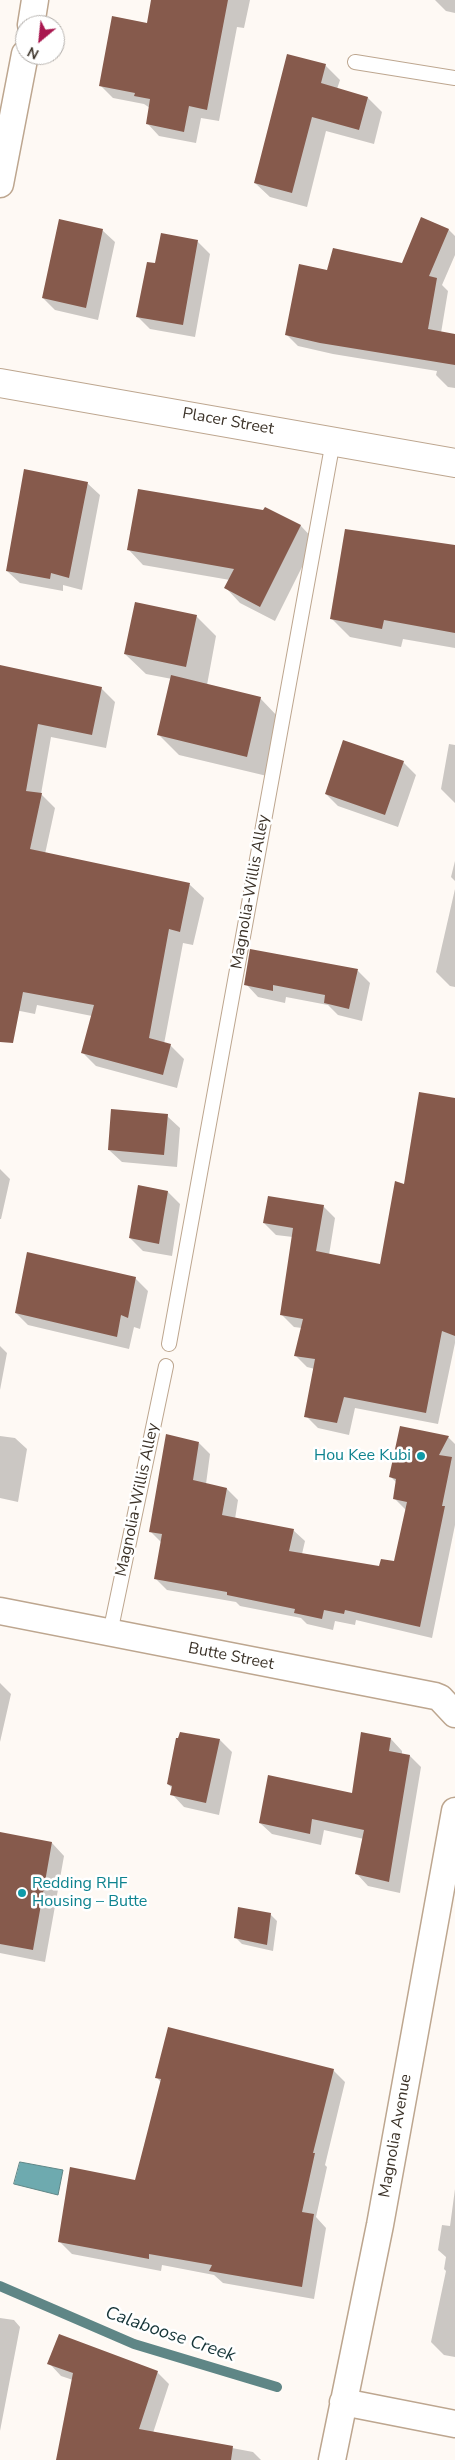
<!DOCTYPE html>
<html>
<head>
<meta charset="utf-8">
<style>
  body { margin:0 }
  #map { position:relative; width:455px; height:2460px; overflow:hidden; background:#fef9f4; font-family:"Nunito Sans",sans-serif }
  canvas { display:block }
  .north { position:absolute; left:15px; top:15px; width:50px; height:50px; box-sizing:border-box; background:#fff; border:1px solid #b1ada9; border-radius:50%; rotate:208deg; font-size:14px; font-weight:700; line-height:20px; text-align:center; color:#3b3228 }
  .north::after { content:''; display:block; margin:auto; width:18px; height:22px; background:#a9174f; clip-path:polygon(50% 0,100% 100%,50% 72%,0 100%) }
</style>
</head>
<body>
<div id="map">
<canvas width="455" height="2460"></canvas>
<div class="north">N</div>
</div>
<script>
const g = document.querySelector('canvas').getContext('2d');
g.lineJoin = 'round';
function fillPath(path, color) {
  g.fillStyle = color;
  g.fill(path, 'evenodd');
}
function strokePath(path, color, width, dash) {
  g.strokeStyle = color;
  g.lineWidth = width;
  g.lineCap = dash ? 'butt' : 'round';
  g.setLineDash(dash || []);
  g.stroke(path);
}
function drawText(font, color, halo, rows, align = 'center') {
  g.font = font + ' "Nunito Sans",sans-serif';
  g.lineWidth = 5;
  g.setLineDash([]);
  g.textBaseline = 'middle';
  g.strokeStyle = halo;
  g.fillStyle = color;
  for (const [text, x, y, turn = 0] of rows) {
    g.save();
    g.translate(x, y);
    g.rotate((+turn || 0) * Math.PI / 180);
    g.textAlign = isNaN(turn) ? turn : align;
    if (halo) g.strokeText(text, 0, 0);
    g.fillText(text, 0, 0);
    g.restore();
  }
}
const water = new Path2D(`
  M20 2162 63 2170 58 2195 14 2184Z`);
fillPath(water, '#6eaaaf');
strokePath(water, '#5f8686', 1);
fillPath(new Path2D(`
  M153 0H250L244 28 237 27 219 121 201 118 196 143 159 136 147 123 150 108 144 104 113 98 100 85 148 25Z
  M435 0H455V13L446 11Z
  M325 65 340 80 337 89 368 98 382 112 374 144 326 131 307 207 270 197 255 183Z
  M422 219 449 230 455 236V255L442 285 448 291 441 333 455 336V388L448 387 436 375 437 371 333 354 298 346 286 334 328 272 403 264Z
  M102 230 115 242 98 320 55 310 43 298Z
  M197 241 210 254 195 337 150 329 138 317 156 264Z
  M87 483 100 495 82 590 63 585V591L20 583 7 571Z
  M265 509 301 526 315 541 275 621 240 603 226 588 230 580 143 565 129 550 264 512Z
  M455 546V648L403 639 401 647 350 637 332 619Z
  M196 616 216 636 207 685 260 698 280 719 267 776 179 755 159 735 172 679 146 674 125 654Z
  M0 666 101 688 115 702 106 748 51 737 41 794 55 808 45 854 190 885 204 898 193 945 183 943 164 1044 170 1045 184 1059 177 1088 96 1066 82 1052 92 1016 37 1005 35 1014 0 1007Z
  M449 744 455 745V803L441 789Z
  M403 762 416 775 398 827 338 806 326 794Z
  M455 861V881L451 877Z
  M455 889V987L450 986 436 972Z
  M358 971 370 983 362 1021 338 1015 328 1005 286 997 285 1003 258 997 246 984Z
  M455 1099V1343L438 1424 355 1408 349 1435 318 1428 306 1416 315 1369 307 1367 295 1355 302 1328 294 1327 282 1315 293 1237 276 1235 264 1223 323 1206 335 1218 329 1255 381 1266 405 1185Z
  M167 1116 180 1128 177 1167 122 1162 109 1150Z
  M0 1169 10 1179 1 1219H0Z
  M139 1186 168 1192 180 1204 172 1256 143 1251 130 1238Z
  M135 1278 148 1291 140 1329 134 1327 129 1349 28 1325 16 1313Z
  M0 1346 7 1353 0 1390Z
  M0 1436 15 1438 27 1449 18 1502 0 1498Z
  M448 1437 455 1444V1525L432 1638 356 1620 355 1625 335 1621 333 1630 307 1624 301 1618 240 1606 236 1602 167 1590 155 1578 162 1543 151 1532 199 1443 210 1454 206 1484 227 1489 238 1500 235 1519 293 1530 305 1541 302 1554 380 1568 395 1562 406 1510 395 1499 397 1483 391 1477Z
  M0 1683 11 1694 0 1742Z
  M391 1739 402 1751V1755L410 1756 421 1767 400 1893 368 1886 357 1874 364 1839 324 1830 321 1845 272 1834 260 1823 353 1794Z
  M220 1740 232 1752 219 1815 184 1807 172 1794 173 1789 168 1784Z
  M0 1833 52 1843 64 1856 45 1962 0 1953Z
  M270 1914 277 1921 273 1951 242 1944 235 1937Z
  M333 2070 345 2082 325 2165 327 2167 316 2217 326 2228 314 2299 223 2283 214 2275 162 2265 161 2271 72 2254 59 2241 136 2181 161 2082 156 2077Z
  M455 2189V2357L444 2355 431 2342 446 2271 444 2269 446 2257 438 2250 442 2225 450 2226Z
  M0 2318 14 2320 20 2327 0 2431Z
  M49 2363 157 2372 169 2384 153 2433 253 2452 261 2460H57L73 2380 61 2376Z`), '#0003');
strokePath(new Path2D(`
  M0 2286 134 2344 277 2387`), '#5f8686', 10);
fillPath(new Path2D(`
  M151 0H228L207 110 189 106 184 132 146 124 150 99 134 96 135 93 99 86 112 16 147 23Z
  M287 54 326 64 321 83 368 97 359 130 312 117 292 193 254 183Z
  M421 217 449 229 429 276 437 278 428 329 455 334V365L320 343 285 335 299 264 327 270 333 248 402 263Z
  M59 219 103 229 86 308 42 298Z
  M161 233 198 240 183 325 136 317 147 262 155 263Z
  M24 469 88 482 69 578 51 573 50 579 6 571Z
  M138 489 263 510 265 507 301 525 260 607 224 588 234 569 127 550Z
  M345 529 455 545V633L384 620 382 629 330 619Z
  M135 602 197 615 186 667 124 654Z
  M0 665 102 687 92 735 38 724 26 791 42 793 30 849 190 883 180 932 169 929 149 1038 171 1044 163 1075 81 1053 94 1005 23 992 13 1043 0 1042Z
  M171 675 261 697 247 757 157 735Z
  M343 740 404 761 385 815 325 794Z
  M250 949 358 969 349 1009 324 1003 325 995 273 985V991L244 985Z
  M419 1092 455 1098V1336L442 1331 426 1413 344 1397 337 1423 304 1417 315 1359 294 1356 303 1319 280 1315 293 1228 263 1223 268 1196 324 1205 316 1251 380 1264 395 1181 404 1184Z
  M111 1109 168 1114 164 1155 108 1150Z
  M138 1185 168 1191 159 1244 129 1238Z
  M27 1252 136 1277 128 1318 121 1315 117 1337 15 1313Z
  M400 1426 449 1436 439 1455 452 1457 442 1506H445L420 1627 345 1610 344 1614 324 1610 322 1619 294 1613 295 1609 227 1595V1592L154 1579 162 1534 149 1532 166 1434 199 1442 193 1480 227 1488 222 1515 294 1529 289 1551 379 1566 381 1559 394 1561 407 1502 393 1499 396 1479 389 1477Z
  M180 1732 220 1739 206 1803 170 1795 172 1786 167 1784 176 1738H178Z
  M361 1732 391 1738 389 1751 410 1755 389 1882 355 1874 364 1830 312 1819 310 1834 259 1823 268 1775 352 1793Z
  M0 1832 52 1842 33 1950 0 1944Z
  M238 1907 271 1913 267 1945 234 1938Z
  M168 2027 334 2069 313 2153H315L302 2212 314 2214 302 2287 209 2271 212 2265 149 2254V2259L58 2242 70 2167 135 2180 161 2079 155 2078Z
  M59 2334 158 2371 139 2429 233 2446 231 2460H56L73 2373 47 2364Z`), '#865a4c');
const service = new Path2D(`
  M355 62 455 78
  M169 1344 333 441
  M110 1633 166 1366`);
const minor = new Path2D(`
  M31 25 35 0
  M0 184 25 54
  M0 1611 435 1696 440 1698 455 1714
  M343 2402 455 2424
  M332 2460 380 2225 455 1811`);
const secondary = new Path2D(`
  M0 383 455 463`);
strokePath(service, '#bda68f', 16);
strokePath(minor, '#bda68f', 29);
strokePath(secondary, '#bda68f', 30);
strokePath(service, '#fff', 14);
strokePath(minor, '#fff', 26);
strokePath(secondary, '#fff', 28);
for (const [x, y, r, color] of [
  [421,1456,5,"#0f9aa8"],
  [22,1893,5,"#0f9aa8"]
]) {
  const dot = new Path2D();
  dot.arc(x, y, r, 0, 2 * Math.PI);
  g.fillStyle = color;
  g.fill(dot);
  strokePath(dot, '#fff', 2);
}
drawText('16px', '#3b3228', '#fff', [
  ["Placer Street",228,422,10],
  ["Magnolia-Willis Alley",251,892,-80],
  ["Magnolia-Willis Alley",138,1500,-78],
  ["Butte Street",231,1657,11],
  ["Magnolia Avenue",396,2136,-80]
]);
drawText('16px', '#0d838f', '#fff', [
  ["Hou Kee Kubi",411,1456],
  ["Redding RHF",32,1884,"left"],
  ["Housing – Butte",32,1902,"left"]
], 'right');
drawText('italic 18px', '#153437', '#fff', [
  ["Calaboose Creek",170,2335,19]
]);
</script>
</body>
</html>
